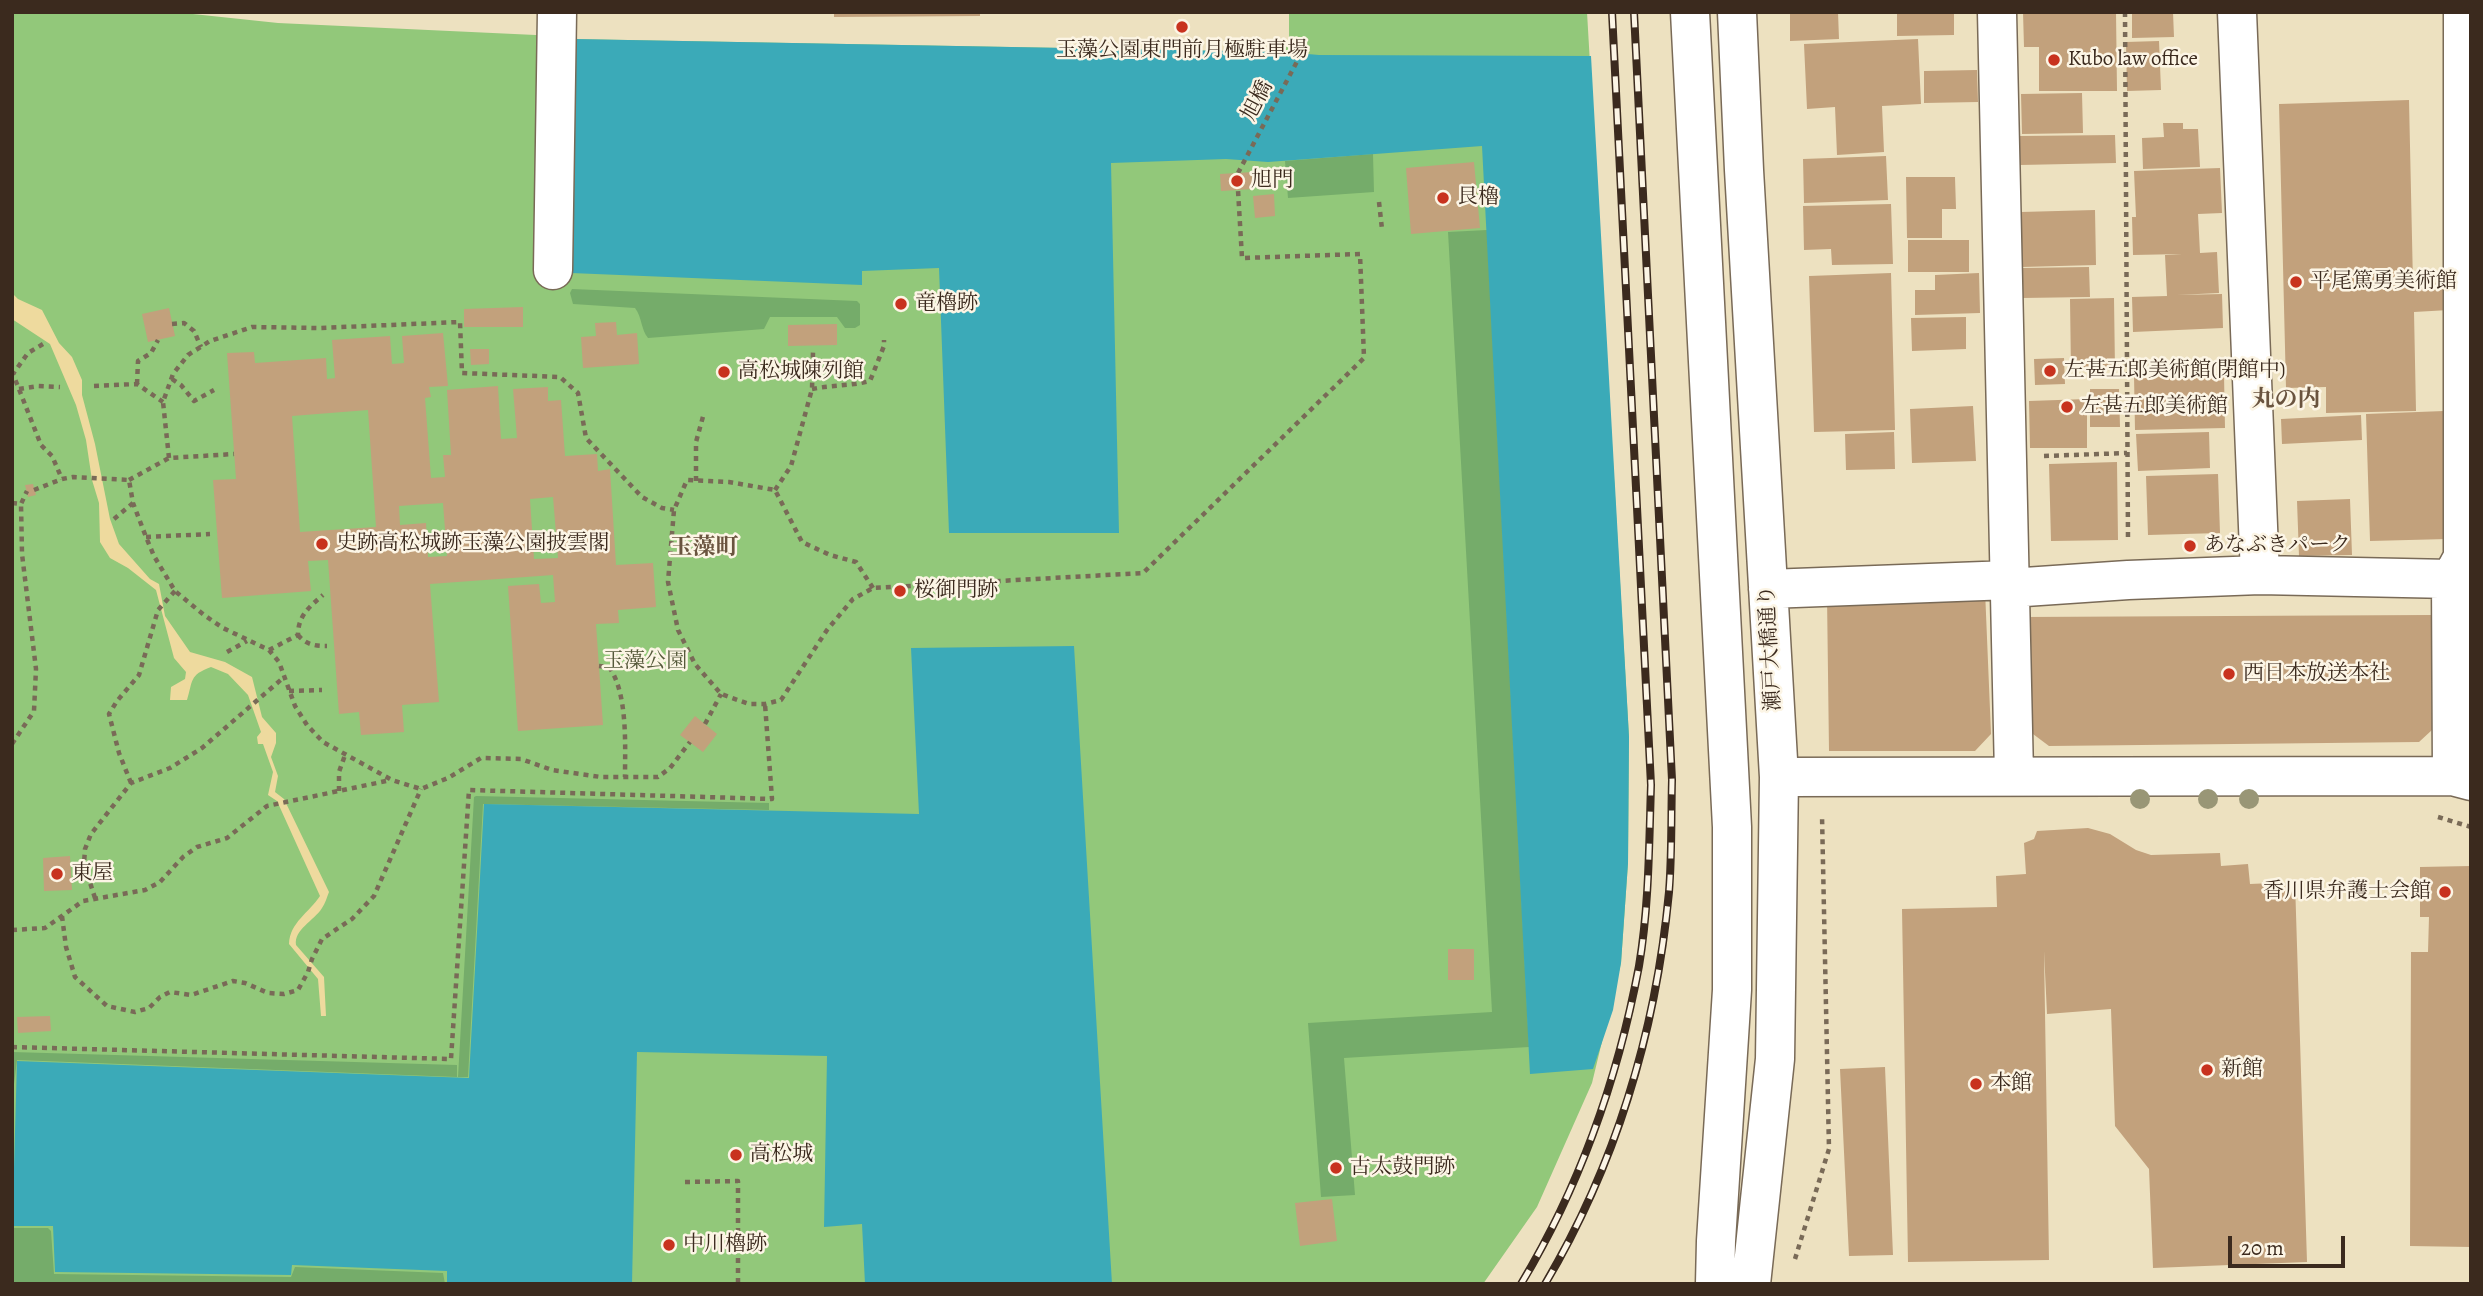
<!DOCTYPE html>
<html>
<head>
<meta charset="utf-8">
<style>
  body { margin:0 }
  #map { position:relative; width:2483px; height:1296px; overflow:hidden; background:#ede1c0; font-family:Alegreya,serif }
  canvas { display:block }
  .frame { position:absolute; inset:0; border:14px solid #3b2a1e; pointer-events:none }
  .scale { position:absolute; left:2228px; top:1236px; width:117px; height:32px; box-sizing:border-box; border:4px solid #3b2a1e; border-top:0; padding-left:9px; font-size:21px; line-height:24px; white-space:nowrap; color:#3b2a1e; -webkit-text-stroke:5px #fcf5e5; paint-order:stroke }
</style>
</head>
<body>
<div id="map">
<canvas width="2483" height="1296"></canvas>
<div class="frame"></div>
<div class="scale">20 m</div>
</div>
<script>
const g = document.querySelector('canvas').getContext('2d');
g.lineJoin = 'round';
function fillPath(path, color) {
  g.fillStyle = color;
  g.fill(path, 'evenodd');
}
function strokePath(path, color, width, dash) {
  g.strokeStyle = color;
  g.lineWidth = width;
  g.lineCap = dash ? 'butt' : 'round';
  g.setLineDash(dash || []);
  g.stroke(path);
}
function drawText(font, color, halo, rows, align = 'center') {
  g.font = font + ' Alegreya,"Noto Serif JP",serif';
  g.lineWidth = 5;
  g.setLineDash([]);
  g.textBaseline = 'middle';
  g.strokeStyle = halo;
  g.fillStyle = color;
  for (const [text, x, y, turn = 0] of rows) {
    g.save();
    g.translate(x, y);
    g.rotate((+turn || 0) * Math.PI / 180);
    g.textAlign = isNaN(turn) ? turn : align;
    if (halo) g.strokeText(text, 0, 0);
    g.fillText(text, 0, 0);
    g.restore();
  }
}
fillPath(new Path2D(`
  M12 12H174L278 23 557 36 573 39 1284 52 1289 41V12H1587L1629 737 1628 863 1621 963 1592 1083 1537 1207 1483 1284H12Z`), '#92c87a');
fillPath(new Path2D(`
  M1373 154 1374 192 1288 198 1285 161Z
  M1487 230 1529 1047 1344 1058 1355 1195 1321 1197 1308 1023 1492 1012 1448 232Z
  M572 289 857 301 860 304V325L855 328H845L837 317H770L764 329 648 338C641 330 642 317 635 308L573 304 570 293Z
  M476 796 769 803V810L483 804 468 1077H458L474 797Z
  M12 1052 457 1065V1077L17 1060 13 1092Z
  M12 1228H48L51 1231 54 1274 291 1277 295 1267 443 1273 445 1284H12Z`), '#75ac6a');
fillPath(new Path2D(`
  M12 293 18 299 42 310 59 343 72 357 82 380V395L95 444 110 519 119 544 150 579 159 584 165 616 190 652 225 662 252 677 262 717 276 733V743L271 757 278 776 275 792 284 799 329 892C327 897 325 904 322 908 314 921 294 929 296 945L324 977 326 1016H321L318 979 289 944C290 922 309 913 320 896L277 801 268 795 273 772 263 744H258L257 737 261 732 248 695 228 674 211 667C189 675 193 681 187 700H170L171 687 185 679 186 672 174 658 156 590 128 568 110 558 100 542 99 503 92 480 86 440 76 405 50 344 12 319Z`), '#eeda9e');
fillPath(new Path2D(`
  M573 39 1285 52 1319 55 1591 56 1629 737 1628 863 1621 963 1613 1010 1593 1069 1530 1074 1482 146 1268 162 1226 159 1111 163 1119 533H949L939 268 862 271V285L571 273Z
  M1074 646 1112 1284H865L862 1224 824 1227 827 1056 637 1052 632 1284H447V1271L292 1265 291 1275 55 1272 53 1226H12V1169L14 1168 17 1061 469 1078 484 804 919 814 911 648Z`), '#3baab8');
fillPath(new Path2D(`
  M834 12H980V16L834 17Z
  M1795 12H1838L1839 39 1790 41V14Z
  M1897 12H1954V35L1897 36Z
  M2023 12H2116L2117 91H2039V47H2024Z
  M2132 12H2173L2174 37 2132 38Z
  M1918 39 1921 104 1882 106 1884 152 1837 155 1835 107 1807 109 1804 44Z
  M2159 41 2161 90 2127 91 2126 42Z
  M1977 70 1978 102 1924 103V71Z
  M2082 93 2083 133 2022 134 2021 94Z
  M2409 100 2413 284 2447 282 2449 310 2414 312 2416 411 2326 413V387L2286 388 2279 104Z
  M2163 123H2183V129H2198L2200 167 2143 169 2142 138 2164 137Z
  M2115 135 2116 163 2020 165V136Z
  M1886 156 1888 200 1804 203 1803 159Z
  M1474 162 1480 228 1411 234 1406 168Z
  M2220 168 2222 213 2198 214 2200 253 2217 252 2219 293 2177 295 2222 294 2223 328 2133 332 2132 297 2167 296 2165 255 2182 254 2133 255 2132 217H2136L2134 171Z
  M1253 172 1254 189 1221 191 1220 174Z
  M1906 177H1955L1956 209H1942V238H1907Z
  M1274 194 1275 216 1255 218 1253 196Z
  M1891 204 1893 264 1832 265 1831 249 1804 250 1803 206Z
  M2095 210 2096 265 2022 267 2021 212Z
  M1908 240H1969V272H1908Z
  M2089 267 2090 297 2022 298V268Z
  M1891 273 1895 430 1814 432 1809 276Z
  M1979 273 1980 313 1915 315V290H1935V275Z
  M2114 298 2115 370 2071 371 2070 299Z
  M523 307V327H464V309Z
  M169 308 175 336 148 342 142 314Z
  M1966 317V349L1912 351 1911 318Z
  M616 322 617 335 637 333 639 364 583 368 581 337 596 336 595 323Z
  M837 324V345L788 346V325Z
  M443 333 448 386 429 387 431 397 425 398 431 478 445 477 443 455H451L447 390 498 386 501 439 517 438 513 389 548 387V401L561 400 565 456 597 454 598 471 610 469 616 565 653 563 656 607 618 610 619 623 596 624 603 725 518 731 508 586 539 584 541 603 555 602 553 575 430 584 439 702 402 705 404 732 361 735 359 712 339 714 328 560 308 561 311 591 222 598 213 480 236 479 227 353 254 352 255 363 326 358 327 379 335 378 332 340 390 336 392 364 404 363 402 336ZM368 410 376 527 300 532 292 416ZM553 497 558 558 534 559 530 499ZM443 503 447 556 428 557 426 523 400 525 399 506Z
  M470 349H489V364L471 365Z
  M2064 358 2065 384 2035 385 2034 359Z
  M2224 374 2225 428 2135 430 2134 375Z
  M2090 389H2119L2120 427H2090Z
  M2087 399V448H2030L2029 401Z
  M1973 406 1976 461 1912 463 1910 409Z
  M2444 411 2447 539 2370 541 2366 414Z
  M2361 415 2362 440 2282 444 2281 419Z
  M1894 432 1895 469 1846 470 1845 434Z
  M2209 432 2210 468 2138 471 2136 434Z
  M2117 462 2118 540 2051 541 2049 464Z
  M2218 474 2220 533 2148 535 2146 476Z
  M33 484 36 495 28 497 25 485Z
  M2350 499 2352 555 2299 556 2297 501Z
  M1985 590 1991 734 1975 751H1829L1827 596Z
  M2431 615 2432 730 2419 742 2049 746 2029 731 2022 617Z
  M695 716 717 734 703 752 680 735Z
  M2088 828 2110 834 2136 850 2151 855 2220 853 2221 866 2248 864 2250 884 2295 882 2307 1262 2153 1268 2149 1169 2115 1126 2111 1009 2047 1014 2044 951 2049 1260 1908 1262 1902 909 1997 907 1996 876 2026 874 2024 843 2034 839 2037 831Z
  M70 856 72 890 44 891 43 858Z
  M2471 866V1247L2410 1246 2411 952H2428L2429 917H2420V867Z
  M1448 949H1474V980H1448Z
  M50 1016 51 1031 18 1033 17 1017Z
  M1885 1067 1893 1255 1849 1256 1840 1069Z
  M1332 1199 1337 1241 1300 1246 1295 1203Z`), '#c2a17c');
const minor = new Path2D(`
  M1690 12 1732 827V990L1716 1241 1715 1284
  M1737 12 1744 170 1779 777 1775 1059 1751 1284
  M1997 12 2014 775
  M2237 12 2260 575
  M553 270 557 12
  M2451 579 2463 557V12
  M2010 588 2128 580 2260 575 2451 579 2452 776
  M1768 589 2010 580
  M1779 777 2452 776 2471 781`);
strokePath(minor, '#796a57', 41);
strokePath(new Path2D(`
  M2125 12 2128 540
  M1238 173 1301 54
  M1379 202 1382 229
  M172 324 184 323 194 331 201 347
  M43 344 28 353 13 374 41 445 52 456 62 479
  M172 379 181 385 194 401 214 390
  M137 384 138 361 151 353 158 340
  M94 386 137 384 163 402
  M19 389 38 386 60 387
  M812 389C832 385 851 386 870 381L884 346V340
  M2044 456 2127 453
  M169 458 163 402 173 374 188 355 210 341 252 327 319 328 460 322 462 373 560 377 578 393 586 438 642 497 662 508 674 510
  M129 480 169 458 234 454
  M696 481V442L704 413
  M34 490 62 479 73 477 129 480 133 503 146 537 154 556 175 591 204 615 223 628 269 650 279 662 295 706 307 725 323 742 392 780 421 789 448 778 481 758 521 759 552 770 601 777H658L670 768 690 742
  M775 490 791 466 812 389 813 352
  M12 503 21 504 27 491
  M114 519 133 503
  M146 537 210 534
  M873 588 856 562 830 555 802 542 775 490 729 482 687 480 674 510 668 582 678 630 695 664 721 694 749 704H765L781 700 827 630 853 599 873 588 1143 573 1364 358 1360 254 1242 258 1238 190
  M298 635C306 645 316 646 327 646
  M269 650 298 635C298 616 309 607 323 595
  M227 652 247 641
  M599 666 609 667C628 693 625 746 625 777
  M289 691 322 690
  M705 724 721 694
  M12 744 34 711 36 669 22 554 21 504
  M131 783 119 753 109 714 117 701 139 675 158 610 175 591
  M339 791V772L345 755
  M2438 817 2471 827
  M95 898 84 864 85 849 91 834 131 783 170 768 202 748 283 678
  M62 916 66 947 75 977 107 1006 135 1012 149 1008 160 997 170 992 191 995 233 981 245 983 268 993 284 994 298 990 308 972 312 959 322 939 352 919 374 896 421 789
  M12 930 45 928 83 901 145 890 160 882 183 857 197 847 227 838 267 806 391 780
  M12 1047 451 1059 469 790 772 799 765 704
  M685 1182 738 1181V1284
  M1795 1259 1829 1149 1822 815`), '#796a57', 4.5, [5, 5]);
strokePath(minor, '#fff', 38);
const rail = new Path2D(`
  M1521 1284C1580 1186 1618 1078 1639 966 1649 907 1649 846 1651 785L1612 12
  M1545 1284C1616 1164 1656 1030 1669 892 1672 855 1671 817 1672 780L1634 12`);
strokePath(rail, '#3b2a1e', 8);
strokePath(rail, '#fcf5e5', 5, [16]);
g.fillStyle = '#999676';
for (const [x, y] of [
  [2140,799],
  [2208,799],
  [2249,799]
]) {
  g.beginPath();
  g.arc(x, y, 10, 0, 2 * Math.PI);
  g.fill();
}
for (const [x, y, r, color] of [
  [1182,27,7,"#c8321e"],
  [2054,60,7,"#c8321e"],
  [1237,181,7,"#c8321e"],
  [1443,198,7,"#c8321e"],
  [2296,282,7,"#c8321e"],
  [901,304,7,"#c8321e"],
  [2050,371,7,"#c8321e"],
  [724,372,7,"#c8321e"],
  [2067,407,7,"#c8321e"],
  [322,544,7,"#c8321e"],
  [2190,546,7,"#c8321e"],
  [900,591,7,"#c8321e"],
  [2229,674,7,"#c8321e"],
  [57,874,7,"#c8321e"],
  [2445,892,7,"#c8321e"],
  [2207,1070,7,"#c8321e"],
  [1976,1084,7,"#c8321e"],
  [736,1155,7,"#c8321e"],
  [1336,1168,7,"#c8321e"],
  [669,1245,7,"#c8321e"]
]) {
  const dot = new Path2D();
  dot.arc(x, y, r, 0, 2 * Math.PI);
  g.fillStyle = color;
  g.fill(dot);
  strokePath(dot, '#fcf5e5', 2.5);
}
drawText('21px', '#3b2a1e', '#fcf5e5', [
  ["玉藻公園東門前月極駐車場",1182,51,"center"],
  ["Kubo law office",2068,60],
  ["旭門",1251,181],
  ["艮櫓",1457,198],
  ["平尾篤勇美術館",2310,282],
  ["竜櫓跡",915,304],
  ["左甚五郎美術館(閉館中)",2064,371],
  ["高松城陳列館",738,372],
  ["左甚五郎美術館",2081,407],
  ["史跡高松城跡玉藻公園披雲閣",336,544],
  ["あなぶきパーク",2204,546],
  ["桜御門跡",914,591],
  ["西日本放送本社",2243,674],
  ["東屋",71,874],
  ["香川県弁護士会館",2431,892,"right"],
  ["新館",2221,1070],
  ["本館",1990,1084],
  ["高松城",750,1155],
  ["古太鼓門跡",1350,1168],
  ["中川櫓跡",683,1245]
], 'left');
drawText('21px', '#3b2a1e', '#fcf5e5', [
  ["旭橋",1258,101,-62],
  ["瀬戸大橋通り",1771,648,-93]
]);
drawText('21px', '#55593a', '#fcf5e5', [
  ["玉藻公園",645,662]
]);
drawText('bold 23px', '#6a543f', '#fcf5e5', [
  ["丸の内",2286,400],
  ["玉藻町",704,548]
]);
</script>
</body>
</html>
